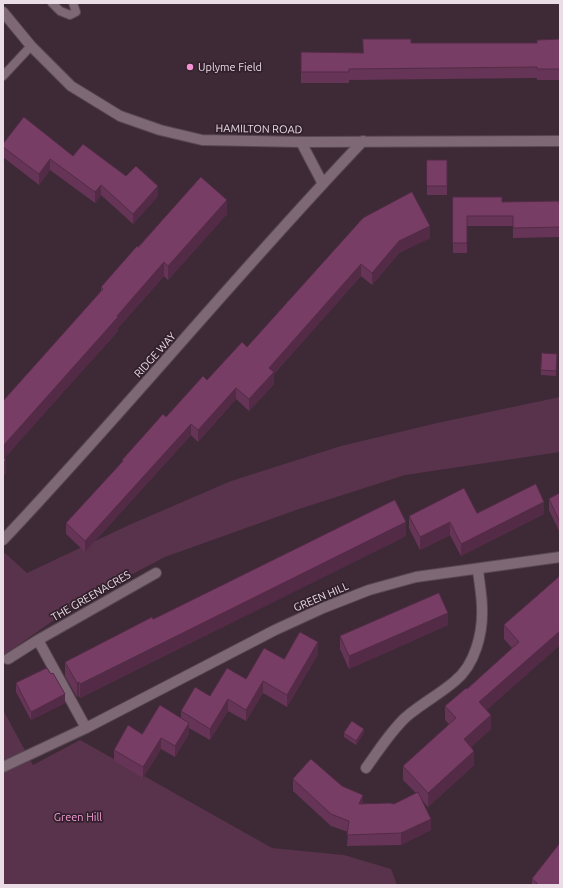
<!DOCTYPE html>
<html>
<head>
<meta charset="utf-8">
<style>
  body { margin:0 }
  #map { position:relative; width:563px; height:888px; overflow:hidden; background:#3d2a36; font-family:Ubuntu,sans-serif }
  canvas { display:block }
  .frame { position:absolute; inset:0; border:4px solid #eadde5; pointer-events:none }
</style>
</head>
<body>
<div id="map">
<canvas width="563" height="888"></canvas>
<div class="frame"></div>
</div>
<script>
const g = document.querySelector('canvas').getContext('2d');
g.lineJoin = 'round';
function fillPath(path, color) {
  g.fillStyle = color;
  g.fill(path, 'evenodd');
}
function strokePath(path, color, width, dash) {
  g.strokeStyle = color;
  g.lineWidth = width;
  g.lineCap = dash ? 'butt' : 'round';
  g.setLineDash(dash || []);
  g.stroke(path);
}
function drawText(font, color, halo, rows, align = 'center') {
  g.font = font + ' Ubuntu,sans-serif';
  g.lineWidth = 3.5;
  g.setLineDash([]);
  g.textBaseline = 'middle';
  g.strokeStyle = halo;
  g.fillStyle = color;
  for (const [text, x, y, turn = 0] of rows) {
    g.save();
    g.translate(x, y);
    g.rotate((+turn || 0) * Math.PI / 180);
    g.textAlign = isNaN(turn) ? turn : align;
    if (halo) g.strokeText(text, 0, 0);
    g.fillText(text, 0, 0);
    g.restore();
  }
}
fillPath(new Path2D(`
  M560 397V452L405 475 299 509 165 557 81 601 3 656V555L5 553 27 573 129 525 231 481 341 446 437 423Z
  M3 710 33 765 80 740 272 848 344 855 391 869 397 885H3Z`), '#59324b');
const lane = new Path2D(`
  M52 3 60 11 70 15 76 12 73 3
  M3 76 31 46`);
const street = new Path2D(`
  M301 142 323 184
  M3 540C126 410 239 271 363 141
  M38 640 86 728
  M8 659 38 640 156 573
  M3 767 86 728 275 630 323 608 369 590 416 577 560 557
  M366 768C379 750 390 732 406 717 421 704 440 694 455 681 475 665 483 633 482 608 482 595 479 582 478 569`);
const secondary = new Path2D(`
  M3 12 31 46 71 86 120 116 160 130 202 140 301 142 560 141`);
strokePath(lane, '#574751', 10);
strokePath(street, '#574751', 12);
strokePath(secondary, '#574751', 12);
strokePath(lane, '#7e6875', 8);
strokePath(street, '#7e6875', 10);
strokePath(secondary, '#7e6875', 10);
fillPath(new Path2D(`
  M560 39V80H537V78L349 80V83H301V52L363 53 411 43H537Z
  M3 144 73 156 126 176 158 196 133 224 101 195 95 203 50 170 39 185 3 157Z
  M427 160H447V195H427Z
  M453 197 502 202 560 204V237L513 238V226H467V253H453Z
  M227 214 168 280 164 276 118 328V331L4 458 6 473 3 476V401L101 291V287L138 247Z
  M363 218 430 238 399 253 372 285 361 276 274 374V384L249 411 236 399 198 442 191 435 85 552 66 534V523L122 462V460L166 417 207 380 247 347Z
  M557 359 556 376 541 375V370Z
  M560 493V533L549 510V499Z
  M477 513 544 514 461 556 450 535 420 550 409 528V516Z
  M406 536 80 698 79 696 77 697 65 676V662L153 619Z
  M560 576V645L486 710 491 729 471 747 474 765 428 807 421 799 431 830 401 845 347 846 348 832 331 826 293 791V779L342 786 363 804H394L416 793 403 780V766L449 724 445 720V706L467 689 512 648 504 639V625Z
  M448 625 349 669 340 649V636Z
  M318 654 287 707 263 693 246 721 228 711 210 740 189 728V734L175 757 161 749 143 778 114 761V750L142 734 181 718V711L284 659Z
  M16 683 65 703 31 720 16 692Z
  M344 733H364L356 745 344 737Z
  M532 879 560 885H532Z`), '#663456');
fillPath(new Path2D(`
  M50 159V170L39 185V174Z
  M101 185V195L95 203V192Z
  M158 186V196L133 224V214Z
  M227 200V214L168 280V266Z
  M430 226V238L399 253 372 285V273L399 241Z
  M164 262V276L118 328V331L3 460V446Z
  M361 264V276L274 374V384L249 411V399L269 368Z
  M236 388V399L198 442V430Z
  M191 424V435L85 552V541Z
  M6 460V473L3 476V463Z
  M544 502V514L461 556V544Z
  M406 522V536L80 698V684Z
  M450 522V535L420 550V537Z
  M448 613V625L349 669V656Z
  M560 631V645L479 717V702Z
  M318 642V654L287 707V695Z
  M263 681V693L246 721V710Z
  M79 682V696L77 697V683Z
  M65 694V703L31 720V712Z
  M228 699V711L210 740V729Z
  M491 715V729L464 754V739Z
  M189 723V734L175 757V746Z
  M364 729V733L356 745V741Z
  M161 738V749L143 778V767Z
  M474 751V765L428 807V793Z
  M363 795V806L359 804Z
  M431 819V830L401 845V833Z`), '#532b46');
const building = new Path2D(`
  M363 39H411V43H537V40L560 39V69H537V67L349 69V72H301V52L363 53Z
  M24 117 73 156 83 144 126 176 136 166 158 186 133 214 101 185 95 192 50 159 39 174 3 147V144Z
  M427 160H447V186H427Z
  M201 177 227 200 168 266 164 262 117 316 118 317 3 446V401L103 289 101 287 137 246 138 247Z
  M412 192 430 226 399 241 372 273 361 264 269 368 274 372 249 399 236 388 198 430 191 424 85 541 66 523 123 461 122 460 163 414 166 417 203 376 207 380 242 342 247 347 363 218Z
  M453 197H502V202L559 201V204H560V227L513 228V216H467V243H453Z
  M542 353 557 354 556 371 541 370Z
  M3 457 6 460 3 463Z
  M536 484 544 502 461 544 450 522 420 537 409 516 464 488 477 513Z
  M560 493V522L549 499Z
  M395 500 406 522 80 684 79 682 77 683 65 662 152 617 153 619Z
  M560 576V631L479 702 491 715 464 739 474 751 428 793 403 766 456 718 445 706 466 688 467 689 519 642 504 625Z
  M439 593 448 613 349 656 340 636Z
  M300 632 318 642 287 695 263 681 246 710 228 699 210 729 181 711 195 687 210 696 227 668 246 679 264 648 284 659Z
  M47 668 51 674 53 673 65 694 31 712 16 683Z
  M160 705 189 723 175 746 161 738 143 767 114 750 128 725 142 734Z
  M352 721 364 729 356 741 344 733Z
  M311 759 342 786 363 795 359 804 390 803 394 804 418 792 431 819 401 833 347 835 349 821 331 814 293 779Z
  M560 843V885H536L537 883 532 879Z`);
fillPath(building, '#773d64');
strokePath(building, '#532b46', 1);
for (const [x, y, r, color] of [
  [190,67,4,"#f491d3"]
]) {
  const dot = new Path2D();
  dot.arc(x, y, r, 0, 2 * Math.PI);
  g.fillStyle = color;
  g.fill(dot);
  strokePath(dot, '#32202c', 1.5);
}
drawText('11px', '#eadde5', '#32202c', [
  ["Uplyme Field",198,67]
], 'left');
drawText('11px', '#eadde5', '#32202c', [
  ["HAMILTON ROAD",259,129,1],
  ["RIDGE WAY",155,355,-48],
  ["THE GREENACRES",91,596,-30],
  ["GREEN HILL",321,597,-23]
]);
drawText('11px', '#f59dd6', '#32202c', [
  ["Green Hill",78,817]
]);
</script>
</body>
</html>
